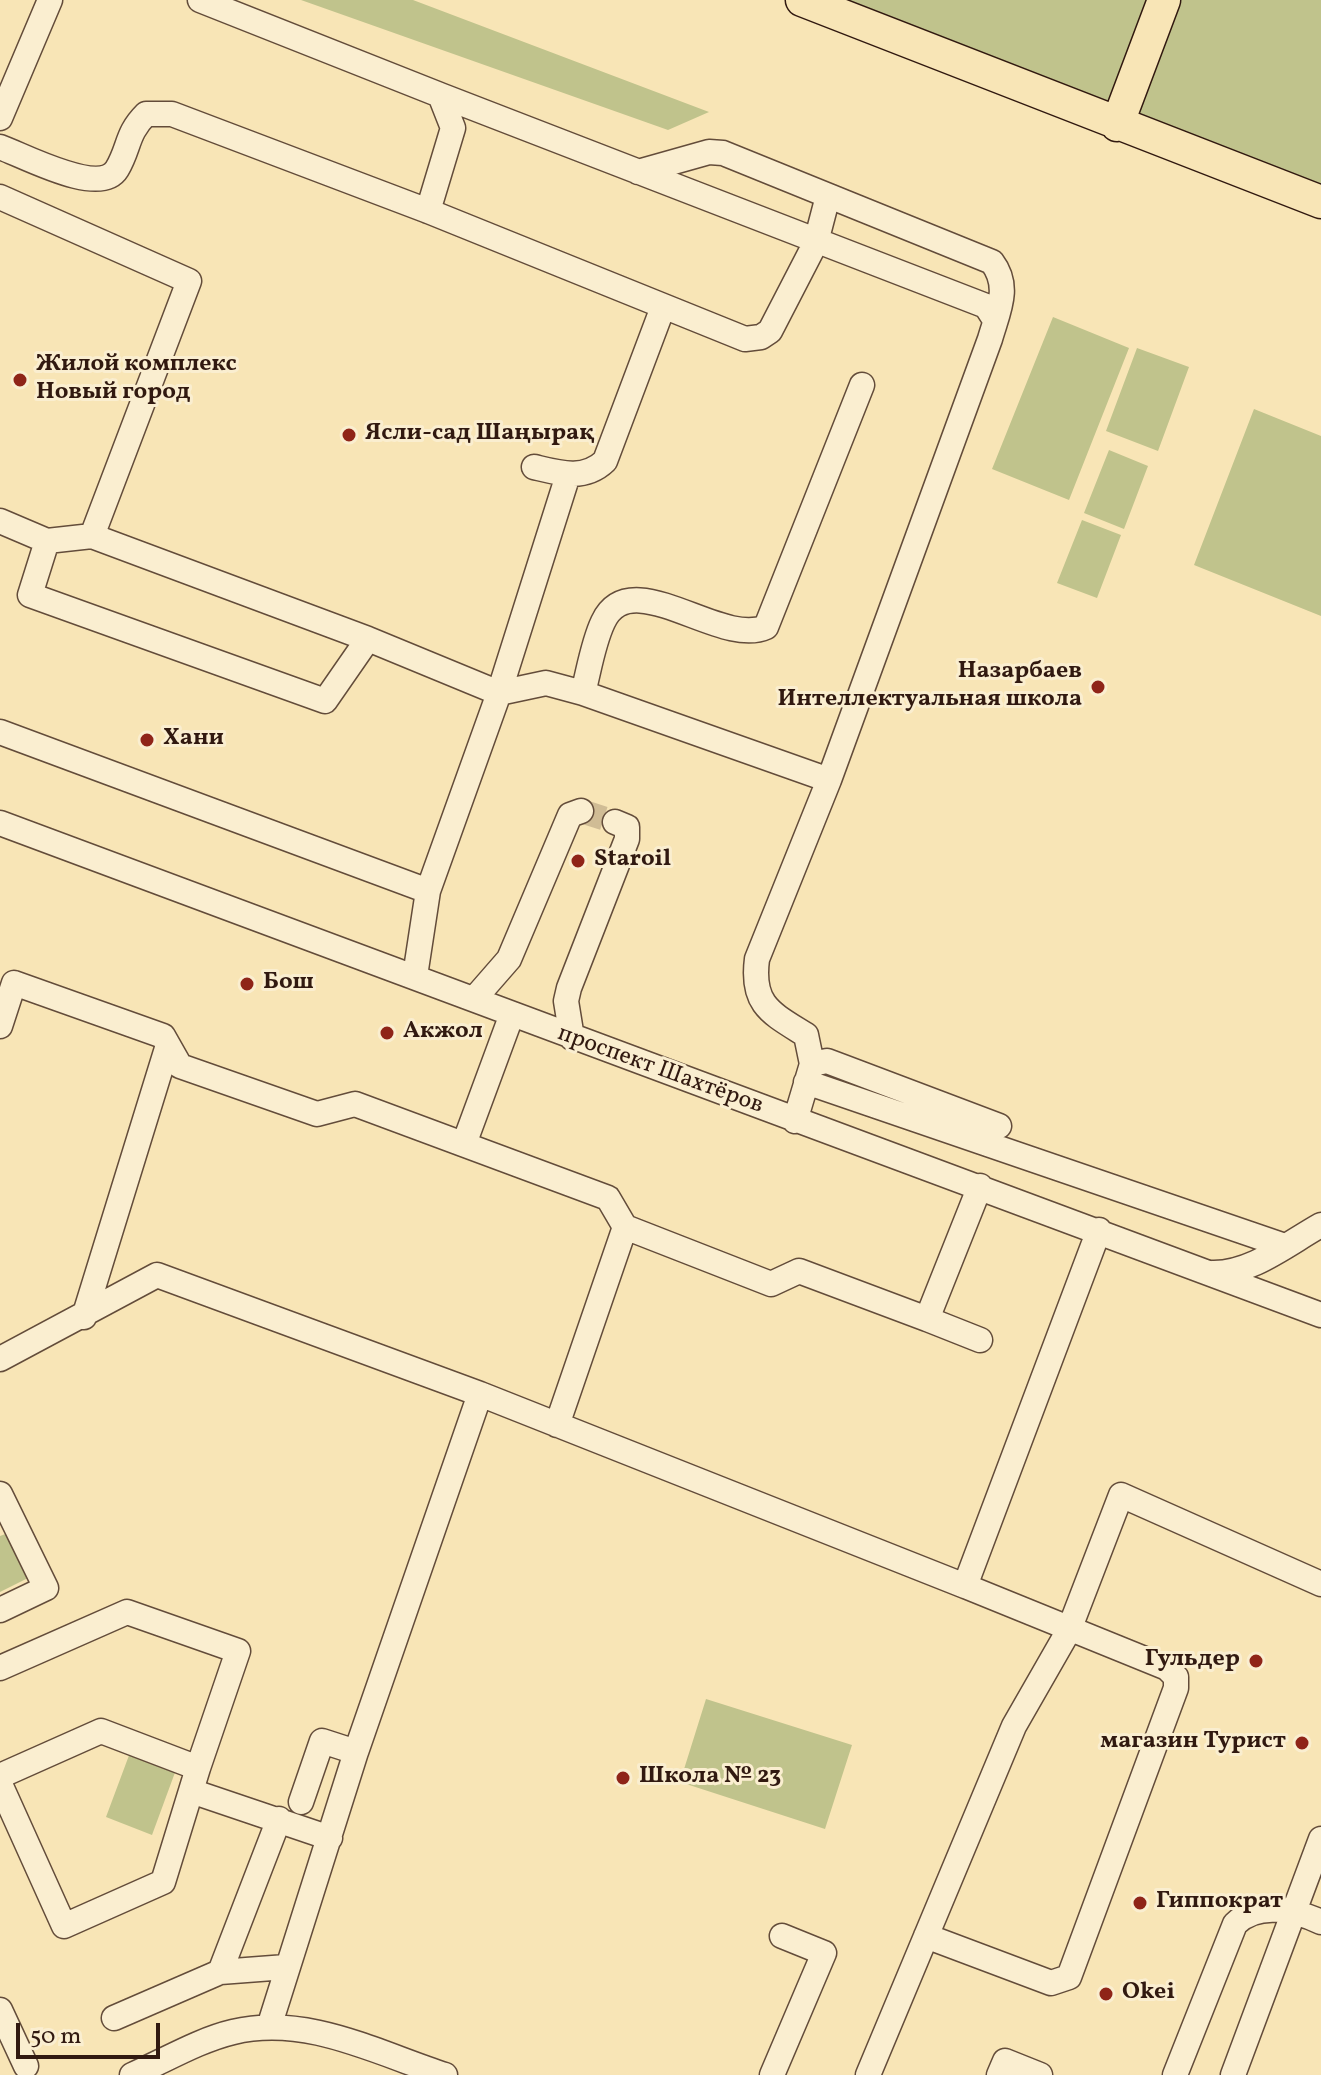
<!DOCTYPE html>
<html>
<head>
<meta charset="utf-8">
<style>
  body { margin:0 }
  #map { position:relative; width:1321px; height:2075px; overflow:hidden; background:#f8e5b6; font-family:Vollkorn,serif }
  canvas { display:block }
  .scale { position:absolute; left:16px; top:2023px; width:144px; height:36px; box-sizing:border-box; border:4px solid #311910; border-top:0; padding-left:10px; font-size:24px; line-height:28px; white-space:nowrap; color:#311910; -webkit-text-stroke:6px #faeed0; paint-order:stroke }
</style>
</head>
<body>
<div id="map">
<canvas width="1321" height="2075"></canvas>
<div class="scale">50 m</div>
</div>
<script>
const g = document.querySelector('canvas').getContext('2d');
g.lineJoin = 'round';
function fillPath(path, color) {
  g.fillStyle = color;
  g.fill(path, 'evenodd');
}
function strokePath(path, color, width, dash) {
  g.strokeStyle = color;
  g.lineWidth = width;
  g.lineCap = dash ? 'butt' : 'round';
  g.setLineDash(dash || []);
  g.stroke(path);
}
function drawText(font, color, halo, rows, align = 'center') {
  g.font = font + ' Vollkorn,serif';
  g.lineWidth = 6;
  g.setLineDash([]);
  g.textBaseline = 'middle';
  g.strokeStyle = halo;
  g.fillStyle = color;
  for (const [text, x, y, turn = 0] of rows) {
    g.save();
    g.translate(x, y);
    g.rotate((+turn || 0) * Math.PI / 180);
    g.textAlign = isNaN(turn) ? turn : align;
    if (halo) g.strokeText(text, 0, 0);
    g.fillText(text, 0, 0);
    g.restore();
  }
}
fillPath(new Path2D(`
  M301 0H413L709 112 668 130Z
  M827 0H1321V189Z
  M1053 317 1129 348 1069 500 992 469Z
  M1137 348 1189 367 1158 451 1106 431Z
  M1254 409 1321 436V616L1194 565Z
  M1109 450 1148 466 1124 529 1084 513Z
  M1082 520 1121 535 1097 598 1057 583Z
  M8 1533 30 1577 0 1592V1536Z
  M706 1699 852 1745 825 1829 680 1782Z
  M131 1750 177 1767 152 1835 106 1817Z`), '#c0c38c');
strokePath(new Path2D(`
  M581 811 615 822`), '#d0bc95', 24, [24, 12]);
const minor = new Path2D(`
  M200 0 440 95 453 128 428 211
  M440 95 986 306 995 320
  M0 118 50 0
  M0 147C25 156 100 197 117 169 130 147 126 134 146 114H172L428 211 745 339 761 337 770 331 816 242 828 196
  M638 172 709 152 723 153 992 262C1011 287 998 311 990 339L829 780 757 959C751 1005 771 1013 806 1035L812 1064 795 1121
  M0 197 189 281 92 536
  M534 467C559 473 584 481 605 461L663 307
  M0 521 47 541 92 536 368 639 499 693 546 683 583 693
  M47 541 30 595 325 701 368 639
  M0 732 428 891
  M829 780 583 693C589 670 593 643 603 622 631 562 720 648 766 627L862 385
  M0 823 1321 1315
  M415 976 428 891 499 693 568 475
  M475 998 509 959 570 815 581 811
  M0 1026 14 983 163 1036 180 1066 317 1114 355 1104 608 1198 625 1227 771 1284 799 1271 927 1319
  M572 1038 566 1001 569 988 627 839V827L615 822
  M812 1064 827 1061 843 1067 999 1126
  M806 1082 1285 1246
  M464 1144 512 1014
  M1212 1273C1251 1274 1287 1244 1321 1225
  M84 1317 168 1045
  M980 1340 927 1319 980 1186
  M0 1359 157 1275 480 1394 965 1586 1099 1230
  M557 1425 625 1227
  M0 1494 46 1588 0 1610
  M0 1668 127 1612 238 1651 198 1768 101 1731 0 1776
  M0 1784 64 1926 163 1882 198 1768
  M191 1791 330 1838
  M301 1802 322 1741 356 1752
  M926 1936 1051 1983 1069 1977 1176 1688V1677L1167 1668 965 1586
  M220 1972 279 1819
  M0 2010 26 2066
  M114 2018 220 1972 286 1967
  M269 2027 356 1752 480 1394
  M132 2075C164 2061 199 2040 233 2032 306 2014 377 2053 445 2075
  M772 2075 824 1953 782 1936
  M868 2075 1014 1726 1069 1630 1121 1495 1321 1584
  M999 2075 1005 2061 1040 2075
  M1175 2075 1235 1924C1258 1901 1295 1910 1321 1922
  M1233 2075 1321 1839`);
const major = new Path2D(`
  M802 0 1321 202
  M1117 125 1164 0`);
strokePath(minor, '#634c3a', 27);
strokePath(major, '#311910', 35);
strokePath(minor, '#faeed0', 24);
strokePath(major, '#f8e5b6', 32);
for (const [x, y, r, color] of [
  [20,380,8,"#8f2418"],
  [349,435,8,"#8f2418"],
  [1098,687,8,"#8f2418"],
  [147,740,8,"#8f2418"],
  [578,861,8,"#8f2418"],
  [247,984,8,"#8f2418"],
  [387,1033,8,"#8f2418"],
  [1256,1661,8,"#8f2418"],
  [1302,1743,8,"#8f2418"],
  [623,1778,8,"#8f2418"],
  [1140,1903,8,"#8f2418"],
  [1106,1994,8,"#8f2418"]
]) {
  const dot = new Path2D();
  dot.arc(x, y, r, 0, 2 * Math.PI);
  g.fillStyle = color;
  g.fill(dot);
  strokePath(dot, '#faeed0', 3);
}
drawText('bold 24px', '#311910', '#faeed0', [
  ["Жилой комплекс",36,366],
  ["Новый город",36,394],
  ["Ясли-сад Шаңырақ",365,435],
  ["Назарбаев",1082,673,"right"],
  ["Интеллектуальная школа",1082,701,"right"],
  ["Хани",163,740],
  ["Staroil",594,861],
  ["Бош",263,984],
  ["Акжол",403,1033],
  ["Гульдер",1240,1661,"right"],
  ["магазин Турист",1286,1743,"right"],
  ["Школа № 23",639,1778],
  ["Гиппократ",1156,1903],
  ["Okei",1122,1994]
], 'left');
drawText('24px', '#311910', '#faeed0', [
  ["проспект Шахтёров",660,1071,20]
]);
</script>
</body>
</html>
